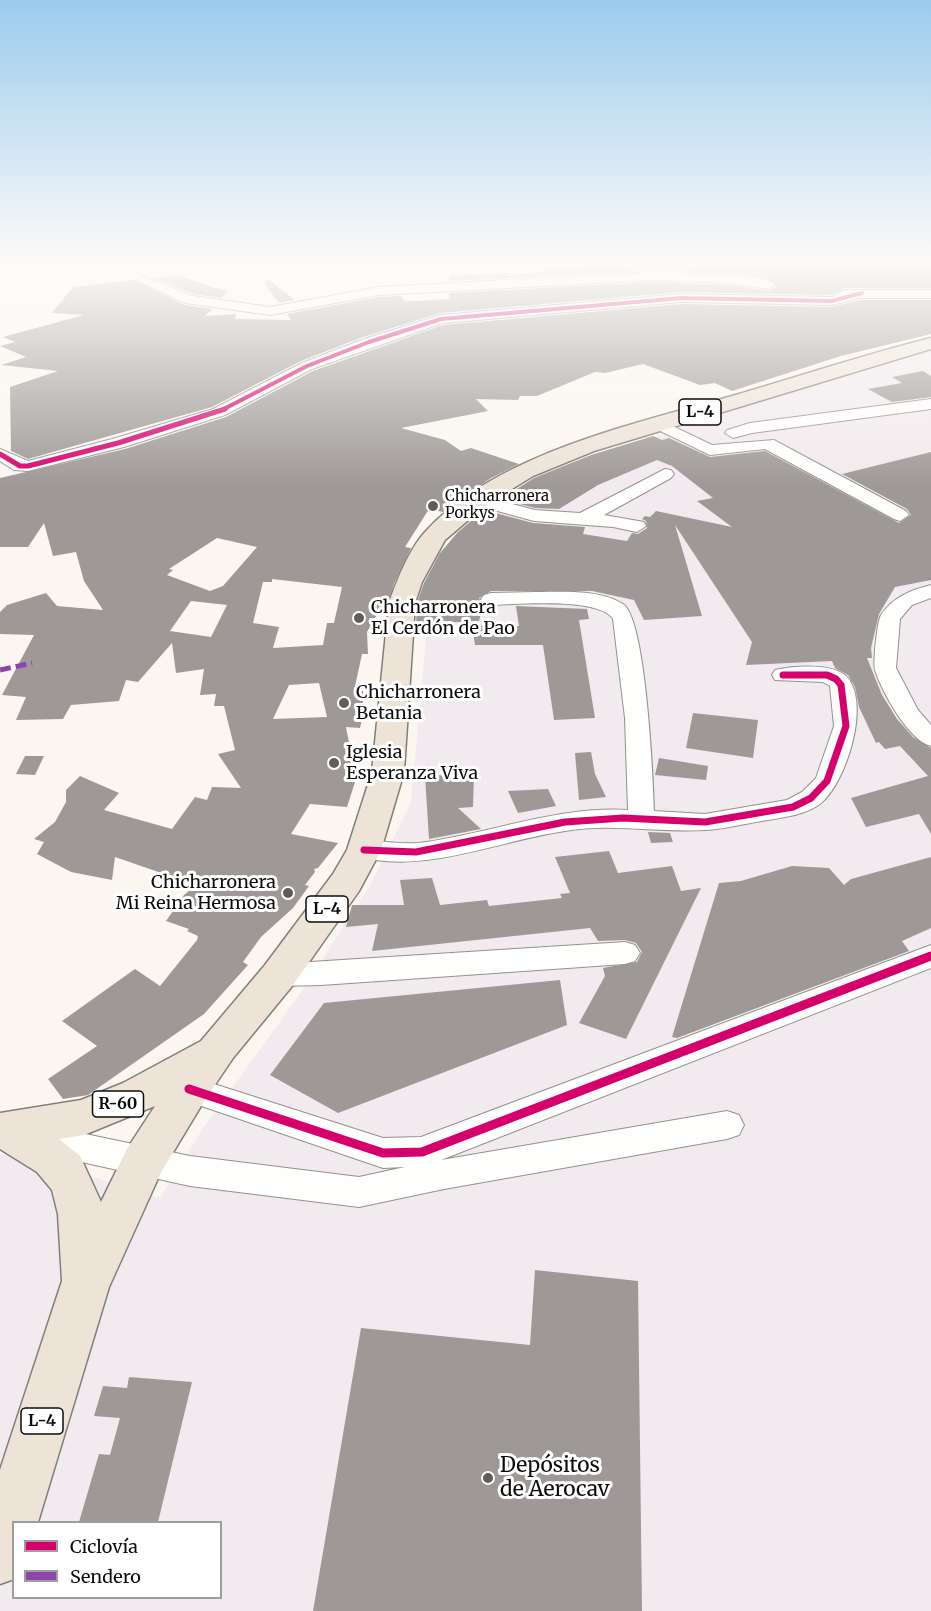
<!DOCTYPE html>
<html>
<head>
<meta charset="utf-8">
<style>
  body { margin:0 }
  #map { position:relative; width:931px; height:1611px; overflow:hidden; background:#fbf6f0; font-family:Merriweather,serif }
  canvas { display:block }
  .legend { position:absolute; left:12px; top:1521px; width:210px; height:78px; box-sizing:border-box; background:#fff; border:2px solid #9e9e9e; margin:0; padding:8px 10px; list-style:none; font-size:18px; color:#0c0c0c }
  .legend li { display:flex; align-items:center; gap:12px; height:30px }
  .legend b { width:30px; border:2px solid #9e9e9e }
</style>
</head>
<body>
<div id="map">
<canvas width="931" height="1611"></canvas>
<ul class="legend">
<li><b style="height:8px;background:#d6006c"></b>Ciclovía</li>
<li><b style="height:8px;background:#8e44ad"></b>Sendero</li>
</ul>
</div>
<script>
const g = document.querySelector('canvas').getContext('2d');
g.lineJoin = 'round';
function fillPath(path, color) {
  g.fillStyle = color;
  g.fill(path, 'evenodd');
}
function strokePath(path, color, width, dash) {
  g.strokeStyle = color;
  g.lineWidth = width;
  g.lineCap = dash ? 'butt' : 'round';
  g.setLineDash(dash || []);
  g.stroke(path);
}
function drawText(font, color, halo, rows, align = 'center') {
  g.font = font + ' Merriweather,serif';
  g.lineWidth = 6;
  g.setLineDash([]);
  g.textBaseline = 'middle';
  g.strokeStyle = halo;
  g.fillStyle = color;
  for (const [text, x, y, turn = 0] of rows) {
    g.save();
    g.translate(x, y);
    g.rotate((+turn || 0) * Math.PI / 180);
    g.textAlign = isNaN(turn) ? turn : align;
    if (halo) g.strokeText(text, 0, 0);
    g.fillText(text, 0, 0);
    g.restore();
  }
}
fillPath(new Path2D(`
  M931 347V1611H0V1154L28 1156 160 1198 202 1130 302 991 372 882 411 802 428 617 485 520 524 487 633 443ZM14 1522H220V1598H14Z`), '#f1eaee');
fillPath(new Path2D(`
  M621 261H834L874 264 873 261H931V288H845L831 295 681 292 441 313 363 337 301 361 212 407 28 459 11 451 10 387 58 371 1 365 26 357 0 346 15 342 3 337 84 315 52 313 73 287 134 280 184 305 212 309 205 316 236 314 235 319 291 320 287 314 379 297 401 296 405 301H414L450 299 449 293 654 282 730 285 769 291 777 286 767 279 737 273 654 270 449 281V276L506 273 509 276Z
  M179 275 212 287 228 291 222 298 194 294 154 278Z
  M268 279 295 300 279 303 264 283Z
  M859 300H931V334L841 356 732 391 715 383 700 385 643 364 605 373 595 372 537 396H520L518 400 476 399 488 411 401 428 445 440 461 451 471 448 519 464 491 478 443 512 429 509 405 547 411 548 394 584 386 611H379L367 632 368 654H362L354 691H363V714L360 728 346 727 356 779 347 807 310 804 291 834 338 843 318 868 314 869 315 872 305 885 309 886 293 908 261 937 243 962 248 965 204 1014 88 1095 63 1099 48 1079 97 1046 62 1021 135 969 160 986 197 940 198 936 187 931 189 929 166 921 184 895 196 885 115 857 112 880 71 872 37 854 44 842 34 839 55 822 66 802V790L80 776 119 793 104 810 172 829 195 797 207 800 212 787 241 788 218 754 235 750 224 706H214L216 694 200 695 204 669 176 673 172 643 138 682 126 680 119 701 71 705 63 719 16 720 26 697 2 695 34 635 0 634V612L7 605 46 593 57 606 103 610 84 581 76 552 53 556 44 523 28 547H0V478L125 449 226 417 313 371 443 325 681 304 832 307ZM217 538 257 547 223 586 210 591 167 575 173 570 169 569ZM272 579 342 587 334 623H327L323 645 273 648 279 627 253 623 263 582H272ZM191 601 227 605 211 637 170 631ZM319 683 327 717 273 719 289 685Z
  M923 371 931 376V397L892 402 868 389 902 383 892 377Z
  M653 436 662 440 669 438 710 457 765 451 899 523 911 515 907 509 842 474 931 452V580L895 587 879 614 871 648 872 658H867L882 695 897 719 913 737 931 748V834L919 814 866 827 851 798 928 776 900 746 885 749 879 742 876 743 859 707 855 687 848 675 835 668 832 661 746 665 752 642 675 525 702 616 644 620 634 600 592 591H491L479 598 483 605 479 621 416 624 417 603 424 583 440 553 457 533 484 510 533 523 585 527 583 534 627 541 632 533 638 534 647 528 646 521 642 519 645 516 650 517 656 511 732 527 697 501 713 498 672 466 657 460 598 485 559 509 535 508 501 499 534 478 591 455Z
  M516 606 587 609 589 619 579 620 595 718 554 720 543 645H475L472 626H519Z
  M693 713 758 720 753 758 686 748Z
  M591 752 595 774 606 797 579 800 575 753Z
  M25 756H44L35 775 16 774Z
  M659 758 708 766 706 780 655 775Z
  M474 774 473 807 458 808 481 829 429 839 425 776Z
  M548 789 556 806 518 813 508 791Z
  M648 832 670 833 673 842 651 843Z
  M609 851 618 873 672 866 681 891 701 888 626 1039 579 1023 605 976 603 968 637 962 642 952 636 943 625 940 598 941 590 928 372 951 378 924 346 927 352 905H404L400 880 432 878 440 905 487 900 489 906 562 898 560 894 570 893 555 857Z
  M931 857V928L902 941 909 951 677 1038 672 1037 719 883 741 881 792 866 829 868 844 885 851 879Z
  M560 980 567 1025 338 1113 270 1075 324 1003Z
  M535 1270 638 1281 642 1611H313L361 1328 530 1345Z
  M129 1377 192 1382 158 1522H79L99 1454 110 1455 120 1418 94 1416 103 1386 127 1388Z`), '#9e9996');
const minor = new Path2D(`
  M654 272C676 273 762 272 775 285L769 289 730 283 654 280 379 295 270 315 185 303 136 280 142 276 193 296 270 307 379 287Z
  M845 290H931V298H859L832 305 681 302 443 323 312 369 225 415 124 447 28 471 14 470 0 461V449L28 461 112 439 213 409 302 363 364 339 441 315 681 294 832 297Z
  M931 399V409L752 433 733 438 725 433 727 430 750 423Z
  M660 420 712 445 774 440 906 511 909 515 900 521 894 519 765 449 710 455 654 428 652 425Z
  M665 469 671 470 674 474 671 478 604 515 644 522 646 526 637 532 613 527 534 521 472 504 469 500 478 495 535 510 580 513Z
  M931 585V598L912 605 900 619 896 668 918 710 931 725V746C909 741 882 692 875 670 873 663 877 622 881 615 893 597 911 590 931 585Z
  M536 592C562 592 600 589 623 604 646 619 653 778 654 811L705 814 787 800 802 792 816 778 834 726 830 686 823 682 775 680 772 675 775 670C793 666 832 663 846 676 872 702 846 784 820 804 805 815 785 817 768 820 747 823 726 829 705 830 658 833 612 823 565 831 497 841 424 875 355 856L351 850 355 844C376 838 397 845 419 843 489 834 557 806 628 810L625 718 613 619C600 597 516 604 491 605L484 603 481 599 484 595 491 593Z
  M625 942 635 945 640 953 635 961 625 964 321 985 279 986 269 983 264 975 269 967 279 964Z
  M931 945V968L441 1160 727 1111 739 1115 744 1125 739 1135 727 1139 444 1189 359 1207 190 1186 0 1144V1116L190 1156 359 1177 405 1167 383 1168 178 1098 173 1089 178 1080 189 1076 383 1138 421 1137Z`);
const major = new Path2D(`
  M931 338V349L594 451 533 476 486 505 445 540 422 582 415 603 404 772 381 850 359 891 293 985 233 1058 204 1101 160 1174 109 1287 38 1522H14V1579L0 1584V1470L62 1281 58 1214 52 1190 37 1172 0 1149V1113L81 1100 123 1083 201 1041 265 965 333 874 347 850 372 772 389 603C397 580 409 549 426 531 499 452 639 423 739 394 803 375 867 354 931 338ZM155 1106 127 1149 101 1202 80 1156 59 1139 84 1135Z`);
strokePath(minor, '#94918f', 2);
strokePath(major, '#817f7c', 3);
fillPath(minor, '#fefefd');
fillPath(major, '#ede3d7');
strokePath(new Path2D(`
  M0 670 32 663`), '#8e44ad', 5, [11, 5]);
strokePath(new Path2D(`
  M222 410 307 366 369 342 441 319 681 298 832 301 862 293`), '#d6006c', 4);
strokePath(new Path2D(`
  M0 454 20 466H28L118 443 225 409`), '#d6006c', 5);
strokePath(new Path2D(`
  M364 850 416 852 565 822 623 818 705 822 793 807 811 798 827 781 846 726 841 685 836 679 827 675H783`), '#d6006c', 7);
strokePath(new Path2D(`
  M189 1089 383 1153 422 1152 931 956`), '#d6006c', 9);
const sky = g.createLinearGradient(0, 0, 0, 487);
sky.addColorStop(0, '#9accee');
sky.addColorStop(0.54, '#fdfbf8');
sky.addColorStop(1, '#fdfbf800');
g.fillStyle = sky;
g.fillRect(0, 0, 931, 487);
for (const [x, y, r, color] of [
  [433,506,6,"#605e5c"],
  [359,618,6,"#605e5c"],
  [344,703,6,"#605e5c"],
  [334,763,6,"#605e5c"],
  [288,893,6,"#605e5c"],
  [488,1478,6,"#605e5c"]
]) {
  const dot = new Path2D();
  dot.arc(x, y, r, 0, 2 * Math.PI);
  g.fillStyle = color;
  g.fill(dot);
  strokePath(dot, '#fff', 2);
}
drawText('15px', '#0c0c0c', '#fff', [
  ["Chicharronera",445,497],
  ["Porkys",445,514]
], 'left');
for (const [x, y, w] of [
  [700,412,42],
  [327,909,42],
  [118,1104,51],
  [42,1421,42]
]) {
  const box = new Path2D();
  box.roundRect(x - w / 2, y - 13, w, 26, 4.5);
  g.fillStyle = '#fff';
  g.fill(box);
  strokePath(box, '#0c0c0c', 1.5);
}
drawText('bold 16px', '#0c0c0c', null, [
  ["L-4",700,412],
  ["L-4",327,909],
  ["R-60",118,1104],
  ["L-4",42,1421]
]);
drawText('18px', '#0c0c0c', '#fff', [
  ["Chicharronera",371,608],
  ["El Cerdón de Pao",371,629],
  ["Chicharronera",356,693],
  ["Betania",356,714],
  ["Iglesia",346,753],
  ["Esperanza Viva",346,774],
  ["Chicharronera",276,883,"right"],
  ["Mi Reina Hermosa",276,904,"right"]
], 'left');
drawText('21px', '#0c0c0c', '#fff', [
  ["Depósitos",500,1466],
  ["de Aerocav",500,1490]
], 'left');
</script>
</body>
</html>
